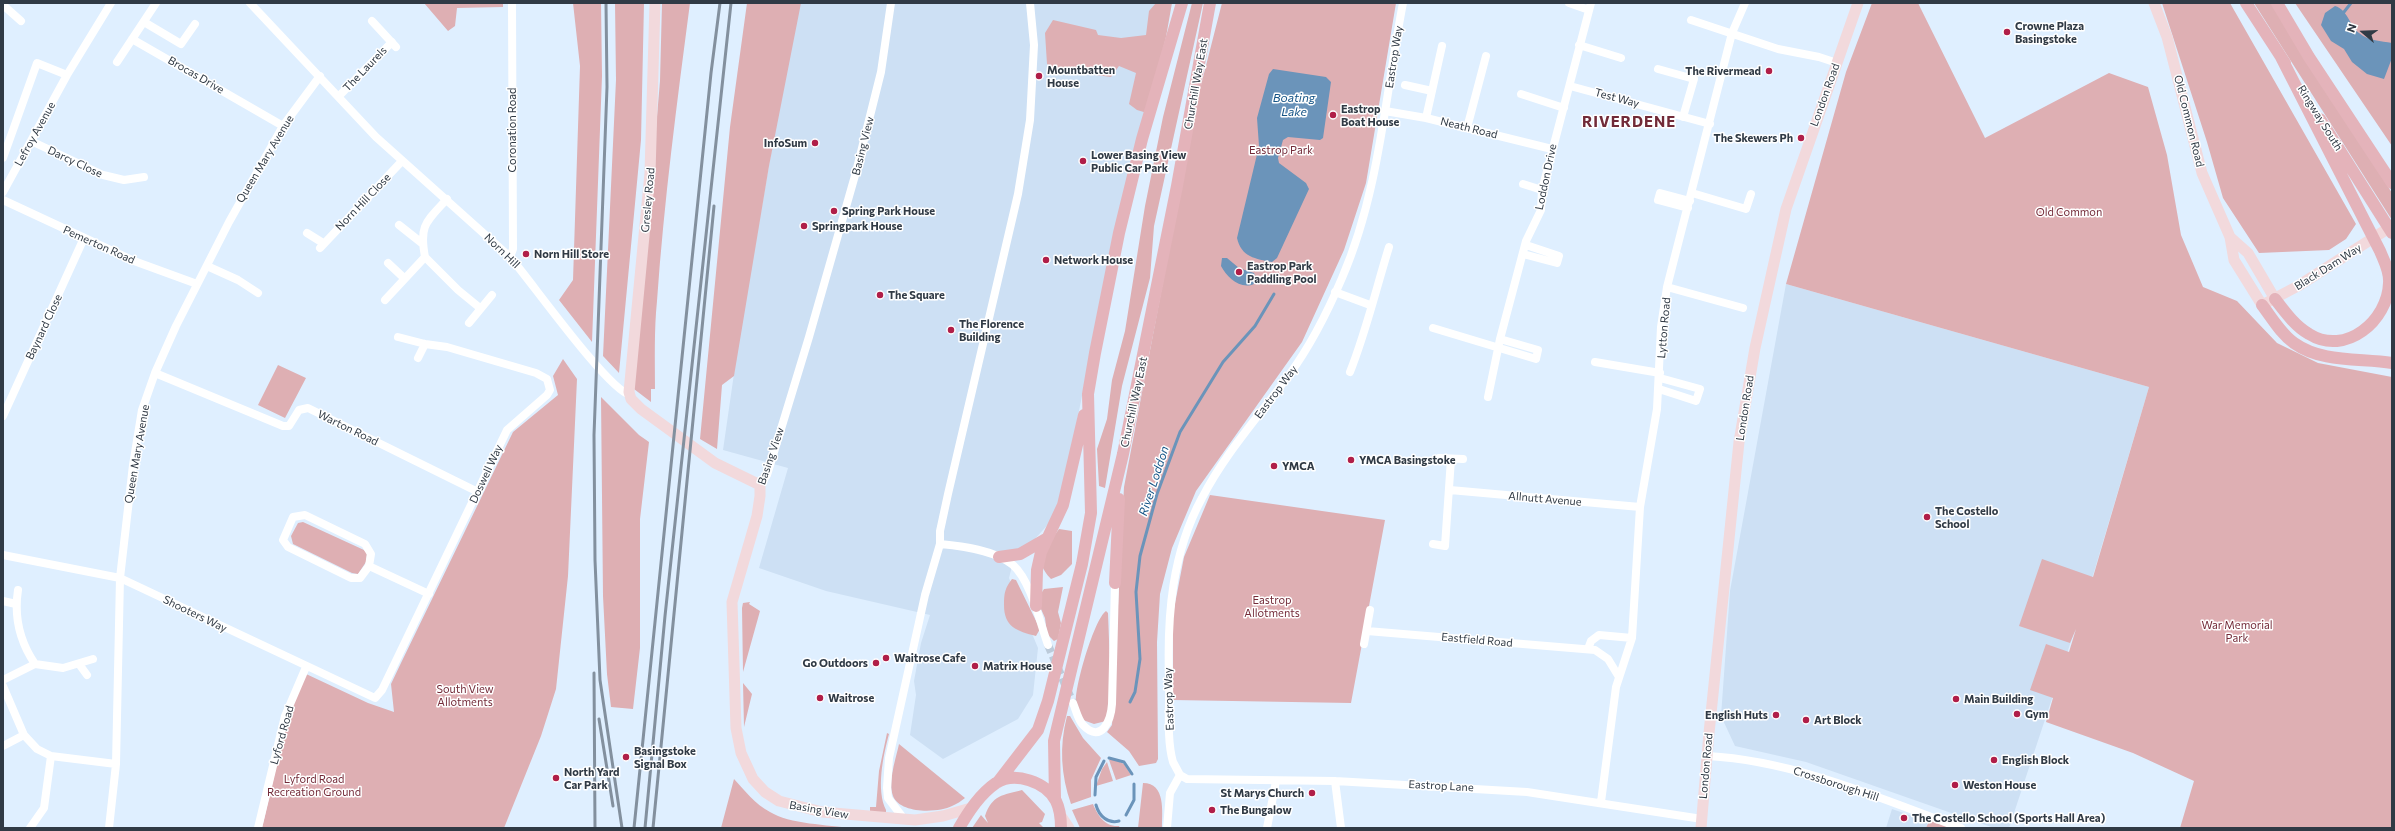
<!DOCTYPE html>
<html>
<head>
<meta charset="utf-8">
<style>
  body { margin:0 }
  #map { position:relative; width:2395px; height:831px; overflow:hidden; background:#dfefff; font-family:Commissioner,sans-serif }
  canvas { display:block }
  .frame { position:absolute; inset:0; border:4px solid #303a45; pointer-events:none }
  .north { position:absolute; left:2343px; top:12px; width:40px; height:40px; -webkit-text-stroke:3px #fff; paint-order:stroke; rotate:289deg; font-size:11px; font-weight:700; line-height:16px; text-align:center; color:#303a45 }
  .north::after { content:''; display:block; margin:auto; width:14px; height:18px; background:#303a45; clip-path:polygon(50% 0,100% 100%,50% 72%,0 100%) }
</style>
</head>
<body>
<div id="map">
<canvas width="2395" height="831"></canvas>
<div class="frame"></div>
<div class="north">N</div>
</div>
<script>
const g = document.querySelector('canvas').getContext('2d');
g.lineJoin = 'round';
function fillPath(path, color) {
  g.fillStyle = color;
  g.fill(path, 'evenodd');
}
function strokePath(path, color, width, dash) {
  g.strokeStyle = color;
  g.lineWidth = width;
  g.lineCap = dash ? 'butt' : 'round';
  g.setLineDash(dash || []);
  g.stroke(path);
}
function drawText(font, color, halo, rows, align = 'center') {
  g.font = font + ' Commissioner,sans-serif';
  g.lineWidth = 3;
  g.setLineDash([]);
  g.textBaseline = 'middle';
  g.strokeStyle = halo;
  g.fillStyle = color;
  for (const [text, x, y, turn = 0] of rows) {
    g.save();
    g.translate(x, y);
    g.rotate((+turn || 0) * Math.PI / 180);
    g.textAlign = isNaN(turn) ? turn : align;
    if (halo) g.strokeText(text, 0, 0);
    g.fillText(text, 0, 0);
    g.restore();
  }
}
fillPath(new Path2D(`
  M797 3H1169L1164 34 1113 243 1065 480 1053 519 1033 541 1016 550 1009 578 1038 648 1033 695 1018 719 943 759 910 735 916 695 914 681 921 643 930 615 826 591 759 568 788 468 723 450 739 339Z
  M1786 284 2149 387 2094 572 2009 828H1994L1806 762 1735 746 1721 716 1730 591Z
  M1892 809 1947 828H1886Z`), '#cde0f4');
fillPath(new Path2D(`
  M424 3H503V7L457 8 455 26 448 31Z
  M573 3H601L602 76 592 342 559 300 573 280 580 66Z
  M615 3H644L641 140 619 373 603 356 616 80Z
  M662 3H690C677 102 664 201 657 301 654 330 655 360 655 389H651V402L634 389 660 81Z
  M747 3H801L769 166 734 376 722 385 717 449 700 439 730 127Z
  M1156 3H1172L1166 37 1147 113 1137 110 1129 104 1136 73 1119 66 1111 77 1058 70 1047 64 1045 33 1053 20 1096 30 1098 35 1121 38 1146 35 1149 11Z
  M1192 3H1203L1154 226 1150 278 1122 386 1105 488 1099 486 1097 449 1107 419 1112 380 1125 331 1145 206 1163 117Z
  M1222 3H1396L1366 183 1344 250 1302 342 1196 491 1172 548 1160 594 1157 642 1158 759 1156 763 1139 766 1129 751 1107 732 1112 725 1124 487 1199 93Z
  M1872 3H1918L1985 138 2109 73 2148 87 2167 155 2181 235 2203 287 2237 301 2277 343 2318 363 2392 377V828H2180L2194 781 2133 753 2046 722 2053 698 2030 690 2046 644 2069 652 2076 629 2070 643 2019 626 2042 559 2093 577 2149 387 1786 284 1846 72Z
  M2162 3H2230L2356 224 2346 239 2329 250 2259 253 2223 198 2207 142Z
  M2254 3H2273L2392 193V220Z
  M2295 3H2392V146Z
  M563 359 577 379 568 576 556 689 541 736 504 828H262L286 725 304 673 368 703 394 712 391 684 401 663 513 432 558 395 553 376Z
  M278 365 306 378 285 418 258 405Z
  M601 397 639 435 649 442 640 519V648L633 709 611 707 607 674 603 596Z
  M1210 495 1385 520 1351 703 1173 700V614L1184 557Z
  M303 522 364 550 367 553 366 562 358 574 352 573 293 544 291 536 298 523Z
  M1059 529 1072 531V564L1061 575 1051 579C1031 558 1046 548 1059 529Z
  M1012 579 1016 580 1040 629 1036 636C1017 631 1004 627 1004 605 1004 593 1005 588 1012 579Z
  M1063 587 1058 612 1061 623 1058 639 1054 641 1047 634 1045 618 1037 600 1044 589Z
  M750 602 749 604 760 611 743 672 742 608 743 603Z
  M1106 611 1108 613 1111 692 1106 721 1094 724 1083 720C1081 714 1076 706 1076 700 1076 683 1094 620 1106 611Z
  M743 683 752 694 744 727Z
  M1067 716H1070L1083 738 1101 758 1091 780V797L1071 804C1061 775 1059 747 1067 716Z
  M887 733 889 734C883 756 876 790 886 810V812L870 813V807H876L879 771Z
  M899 744 965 798C961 801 957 804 952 806 938 813 900 814 893 796 888 781 896 758 899 744Z
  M1113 759 1124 764 1131 775 1116 780 1109 760Z
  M1107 762 1113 781 1096 786 1102 769Z
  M734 779C745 791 755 804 770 812 789 824 829 825 851 828H721Z
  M1143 783C1166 783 1162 812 1162 828H1138Z
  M1022 790 1045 814 1042 822 1039 823 1044 828H972L981 815 988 823 985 816C992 795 1003 795 1022 790Z
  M1093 804C1098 816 1105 827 1119 826L1120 828H1080L1072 810Z
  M1931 817 1961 828H1926Z`), '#deafb3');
fillPath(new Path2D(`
  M2335 6C2348 10 2349 25 2359 33 2369 41 2381 41 2392 43V58L2384 79 2367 74 2352 62 2344 49 2331 41 2321 25 2325 13Z
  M1273 69 1326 77 1331 82 1323 138 1320 140 1288 137 1283 140 1278 158 1279 163 1306 183 1309 189 1277 258 1272 262C1256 259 1241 257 1237 238L1259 146 1257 118 1269 74Z
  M1222 258H1227L1239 268 1254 273 1256 279 1254 284C1240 290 1227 277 1221 266Z`), '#6b94ba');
strokePath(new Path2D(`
  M2344 12 2351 3
  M1130 702 1135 692 1140 659 1136 592 1140 556 1157 494 1180 432 1223 362 1255 326 1274 294
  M1109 758 1124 762 1132 774
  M1095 795 1096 777 1104 761
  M1096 805C1099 816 1108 824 1119 821
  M1126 815 1134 800V784`), '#6b94ba', 3);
strokePath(new Path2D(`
  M1048 645 1073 703`), '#bccbda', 8, [8, 4]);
strokePath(new Path2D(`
  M250 3 376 137 510 257C531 281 607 389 630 395
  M1403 3C1385 95 1380 190 1342 278 1328 311 1311 345 1289 375 1260 415 1225 453 1202 498 1172 553 1167 615 1169 677 1170 703 1166 738 1173 762L1180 775 1187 779 1335 781 1527 792 1702 819
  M1569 3 1589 10
  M3 5 21 21
  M1691 20 1778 49 1819 57 1837 63
  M372 21 396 47
  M144 22 181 44 195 24
  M132 39 283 126
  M1579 45 1621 58
  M117 62 156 3
  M1658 69 1694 79 1683 117
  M1405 85 1432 91
  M1570 86 1710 124
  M1521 94 1564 108
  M339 96 392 42
  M1385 111 1426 118 1552 149
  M1426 118 1442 46
  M1467 128 1486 56
  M31 141 103 175 124 180 144 177
  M3 158 37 63 67 75
  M1523 184 1542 190
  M3 192 67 75 111 3
  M1692 193 1746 209 1751 194
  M3 200 134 261 197 284
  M1688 208 1658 200 1660 193 1690 201
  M399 225 423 244
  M307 233 323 243
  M320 248 402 161
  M1523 254 1557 263 1559 256 1526 245
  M425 257 458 290 480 308
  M510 257 513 249 512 3
  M388 263 404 278
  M207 266 238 280 258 293
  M1667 287 1743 308
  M1335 292 1370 305
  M385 300 425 257C419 225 426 222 447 199
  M469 323 492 295
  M1433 328 1536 359 1538 350 1500 339
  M418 358 425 344
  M1595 362 1660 373
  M1350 372C1366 332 1376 289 1389 247
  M155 373 283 426H289L299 410 308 408 478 492
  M1659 389 1696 401 1700 389 1660 378
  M1488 397 1500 339 1526 241 1541 210 1542 190 1591 3
  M3 416 84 238
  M1439 458 1463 459
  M760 485 767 475 809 337 856 172 881 72 891 3
  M1450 490 1640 507
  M305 515 365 544 371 554 369 566 360 578H351L288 547 283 540 293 517Z
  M940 544C962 546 995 550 1013 565 1031 581 1040 623 1048 645
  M1433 544 1445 546 1451 459
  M3 555 120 578 375 698 382 690 507 430 547 395 550 390 547 379 536 373 447 347 425 344 398 337
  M369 566 429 594
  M18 590C14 616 20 642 35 664L63 668 93 659
  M3 601 16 604
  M1367 631 1595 650 1608 659 1619 677
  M1364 644 1370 610
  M1588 649 1591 641 1599 635 1632 638
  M79 664 87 675
  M3 680 35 664
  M3 686 24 735 37 749 51 756 116 764
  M1073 703C1076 710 1078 720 1083 725 1102 745 1111 719 1112 704L1115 583
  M3 746 24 735
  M1708 756C1796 761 1879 798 1961 828
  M1335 781 1341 828
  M1601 802 1616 687 1632 638 1640 507 1657 409 1661 327 1667 287 1732 33 1745 3
  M904 819 888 798 887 788 889 758 925 595 940 544V531L948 494 1018 194 1030 120 1034 45 1030 3
  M30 828 44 808 51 756
  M109 828 116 764 120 578 133 465 142 410 155 373 176 326 229 222 283 126 320 76
  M258 828 285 716 306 667
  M1167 828 1170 793 1180 775
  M1267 828 1276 781`), '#fff', 8);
strokePath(new Path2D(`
  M655 3 650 173 629 392 631 399 641 409 715 463 760 485V496L757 516 732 602 736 728 741 753 753 779 765 792 779 801 822 812 915 820 943 816 971 808
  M2154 3 2167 37 2202 173 2230 237 2234 260 2262 305 2298 286 2392 226
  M2230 237 2248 253 2275 299
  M1061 816 1069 828
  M1701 828 1709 733 1739 442 1755 348 1786 209 1858 3`), '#f2d9dc', 11);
strokePath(new Path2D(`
  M2246 3 2285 63
  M2277 3 2309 57 2392 183
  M2320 119 2392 233
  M2275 299C2285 312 2295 326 2309 334 2346 357 2388 320 2389 283 2390 271 2384 261 2380 251L2281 57
  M2262 305C2272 318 2281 334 2294 343 2322 363 2359 358 2392 363
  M999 557 1020 554 1046 539
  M1115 583 1119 499
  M1036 606 1037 570 1041 552 1063 505 1084 415
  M998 782 1038 730 1048 701 1082 564 1091 513 1088 394 1095 353 1119 233 1142 139 1182 3
  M1055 799 1054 741 1123 454 1177 186 1210 3
  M959 828C969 811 980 794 996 783 1015 771 1046 782 1056 801 1060 809 1061 819 1061 828`), '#e4b3ba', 12);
strokePath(new Path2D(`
  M606 3 607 87 594 435 595 560 600 680 622 828
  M594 673 595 828
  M599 719 613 806
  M634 828 711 73 720 3
  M645 828 665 616 731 3
  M653 828 714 206`), '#83909e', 3);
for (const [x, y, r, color] of [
  [2007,32,4,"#b01e48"],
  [1769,71,4,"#b01e48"],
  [1039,76,4,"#b01e48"],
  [1333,115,4,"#b01e48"],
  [1801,138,4,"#b01e48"],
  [815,143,4,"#b01e48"],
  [1083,161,4,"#b01e48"],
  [834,211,4,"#b01e48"],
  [804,226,4,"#b01e48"],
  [526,254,4,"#b01e48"],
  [1046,260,4,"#b01e48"],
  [1239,272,4,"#b01e48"],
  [880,295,4,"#b01e48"],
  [951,330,4,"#b01e48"],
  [1351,460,4,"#b01e48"],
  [1274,466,4,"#b01e48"],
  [1927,517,4,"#b01e48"],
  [886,658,4,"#b01e48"],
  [876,663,4,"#b01e48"],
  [975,666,4,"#b01e48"],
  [820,698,4,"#b01e48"],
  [1956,699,4,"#b01e48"],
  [2017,714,4,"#b01e48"],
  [1776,715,4,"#b01e48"],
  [1806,720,4,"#b01e48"],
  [626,757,4,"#b01e48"],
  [1994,760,4,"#b01e48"],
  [556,778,4,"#b01e48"],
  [1955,785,4,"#b01e48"],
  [1312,793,4,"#b01e48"],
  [1212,810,4,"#b01e48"],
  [1904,818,4,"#b01e48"]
]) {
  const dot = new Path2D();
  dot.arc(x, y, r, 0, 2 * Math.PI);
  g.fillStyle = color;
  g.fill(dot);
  strokePath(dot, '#fff', 1.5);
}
drawText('bold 11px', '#303a45', '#fff', [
  ["Crowne Plaza",2015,26],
  ["Basingstoke",2015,39],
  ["Mountbatten",1047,70],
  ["House",1047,83],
  ["The Rivermead",1761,71,"right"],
  ["Eastrop",1341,109],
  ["Boat House",1341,122],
  ["The Skewers Ph",1793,138,"right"],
  ["InfoSum",807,143,"right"],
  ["Lower Basing View",1091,155],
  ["Public Car Park",1091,168],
  ["Spring Park House",842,211],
  ["Springpark House",812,226],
  ["Norn Hill Store",534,254],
  ["Network House",1054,260],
  ["Eastrop Park",1247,266],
  ["Paddling Pool",1247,279],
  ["The Square",888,295],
  ["The Florence",959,324],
  ["Building",959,337],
  ["YMCA Basingstoke",1359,460],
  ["YMCA",1282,466],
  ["The Costello",1935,511],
  ["School",1935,524],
  ["Waitrose Cafe",894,658],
  ["Go Outdoors",868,663,"right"],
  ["Matrix House",983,666],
  ["Waitrose",828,698],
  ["Main Building",1964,699],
  ["Gym",2025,714],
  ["English Huts",1768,715,"right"],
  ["Art Block",1814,720],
  ["Basingstoke",634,751],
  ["Signal Box",634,764],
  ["English Block",2002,760],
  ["North Yard",564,772],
  ["Car Park",564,785],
  ["Weston House",1963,785],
  ["St Marys Church",1304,793,"right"],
  ["The Bungalow",1220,810],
  ["The Costello School (Sports Hall Area)",1912,818]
], 'left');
drawText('11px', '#303a45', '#fff', [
  ["Eastrop Way",1394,57,-81],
  ["The Laurels",365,69,-46],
  ["Brocas Drive",196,75,30],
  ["Churchill Way East",1196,84,-80],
  ["London Road",1825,95,-70],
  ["Test Way",1617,98,15],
  ["Ringway South",2320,118,58],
  ["Old Common Road",2189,121,76],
  ["Neath Road",1469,128,14],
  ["Coronation Road",512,130,-90],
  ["Lefroy Avenue",35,134,-61],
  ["Basing View",863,146,-76],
  ["Queen Mary Avenue",265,159,-59],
  ["Darcy Close",75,162,25],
  ["Loddon Drive",1546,177,-78],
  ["Gresley Road",648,200,-85],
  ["Norn Hill Close",363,202,-46],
  ["Pemerton Road",99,245,24],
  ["Norn Hill",502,251,44],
  ["Black Dam Way",2328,267,-32],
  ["Baynard Close",44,327,-65],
  ["Lytton Road",1664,328,-85],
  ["Eastrop Way",1276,392,-53],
  ["Churchill Way East",1134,402,-78],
  ["London Road",1745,408,-81],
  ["Warton Road",348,428,26],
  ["Queen Mary Avenue",137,454,-80],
  ["Basing View",771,456,-71],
  ["Doswell Way",486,474,-65],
  ["Allnutt Avenue",1545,499,5],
  ["Shooters Way",195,614,26],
  ["Eastfield Road",1477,640,5],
  ["Eastrop Way",1169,699,-92],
  ["Lyford Road",282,735,-74],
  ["London Road",1706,766,-85],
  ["Crossborough Hill",1836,784,18],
  ["Eastrop Lane",1441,786,3],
  ["Basing View",819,810,10]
]);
drawText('11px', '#732a38', '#fff', [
  ["Eastrop Park",1281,150],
  ["Old Common",2069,212],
  ["Eastrop",1272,600],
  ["Allotments",1272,613],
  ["War Memorial",2237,625],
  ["Park",2237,638],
  ["South View",465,689],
  ["Allotments",465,702],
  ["Lyford Road",314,779],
  ["Recreation Ground",314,792]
]);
drawText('italic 12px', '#155486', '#fff', [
  ["Boating",1294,98],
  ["Lake",1294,112],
  ["River Loddon",1154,481,-72]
]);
g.letterSpacing = '1px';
drawText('bold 15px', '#712a38', '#fff', [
  ["RIVERDENE",1629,122]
]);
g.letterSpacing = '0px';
</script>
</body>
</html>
